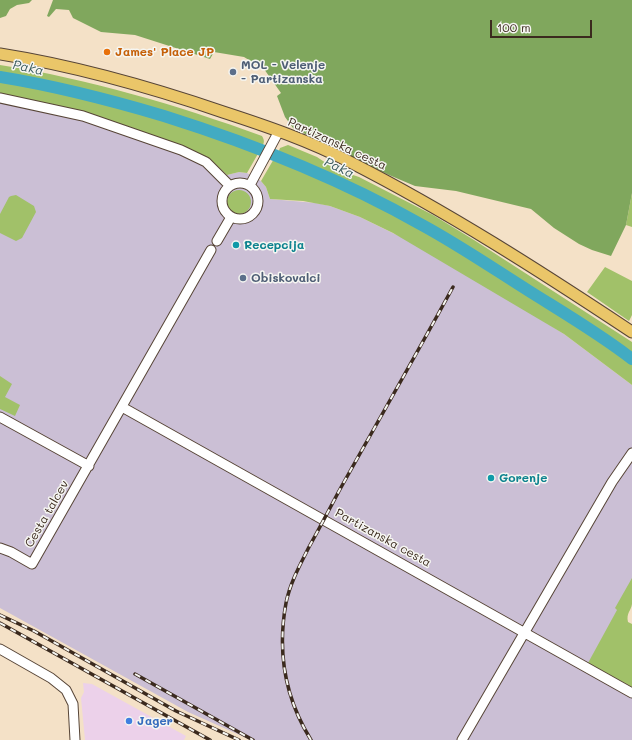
<!DOCTYPE html>
<html>
<head>
<meta charset="utf-8">
<style>
  body { margin:0 }
  #map { position:relative; width:632px; height:740px; overflow:hidden; background:#f4e1c7; font-family:Mali,sans-serif }
  canvas { display:block }
  .scale { position:absolute; left:490px; top:20px; width:102px; height:18px; box-sizing:border-box; border:2px solid #3b2a1e; border-top:0; padding-left:5px; font-size:12px; line-height:14px; white-space:nowrap; color:#3b2a1e; -webkit-text-stroke:3px #f6f6f2; paint-order:stroke }
</style>
</head>
<body>
<div id="map">
<canvas width="632" height="740"></canvas>
<div class="scale">100 m</div>
</div>
<script>
const g = document.querySelector('canvas').getContext('2d');
g.lineJoin = 'round';
function fillPath(path, color) {
  g.fillStyle = color;
  g.fill(path, 'evenodd');
}
function strokePath(path, color, width, dash) {
  g.strokeStyle = color;
  g.lineWidth = width;
  g.lineCap = dash ? 'butt' : 'round';
  g.setLineDash(dash || []);
  g.stroke(path);
}
function drawText(font, color, halo, rows, align = 'center') {
  g.font = font + ' Mali,sans-serif';
  g.lineWidth = 3;
  g.setLineDash([]);
  g.textBaseline = 'middle';
  g.strokeStyle = halo;
  g.fillStyle = color;
  for (const [text, x, y, turn = 0] of rows) {
    g.save();
    g.translate(x, y);
    g.rotate((+turn || 0) * Math.PI / 180);
    g.textAlign = isNaN(turn) ? turn : align;
    if (halo) g.strokeText(text, 0, 0);
    g.fillText(text, 0, 0);
    g.restore();
  }
}
fillPath(new Path2D(`
  M83 683 92 684 186 736 184 740H85L81 698 84 692Z`), '#ecd1ea');
fillPath(new Path2D(`
  M0 96 204 156 212 161 227 175 239 172 247 173 261 181 266 187 270 199 316 203 330 206 360 217 411 242 537 317 564 334 632 385V584L589 663 632 687V740H251L188 712 0 608Z`), '#cbbfd5');
fillPath(new Path2D(`
  M0 65C89 79 177 105 262 136 265 141 264 143 262 147 177 116 90 87 0 74Z
  M0 80C89 94 175 121 259 152L247 173 239 172 227 175 212 161 204 156 0 95Z
  M288 145 317 157 335 169 359 177 433 215 474 240 632 342V355L461 245 403 211 337 179 278 153 280 148Z
  M275 157C333 181 390 208 444 240 468 254 491 271 515 286 555 311 595 334 632 363V385L564 334 393 233 360 217 330 206 303 201 270 199 266 187 261 181Z
  M227 202a12 12 0 1 1 24 0a12 12 0 1 1-24 0Z
  M632 193V227L626 225Z
  M16 195 34 206 36 212 22 238 16 241 0 233V214L9 197 11 196Z
  M605 267 632 281V315L629 321 587 292Z
  M0 376 12 384 5 397 20 405 15 416 0 409Z
  M632 578C632 586 632 596 632 604 631 611 626 613 628 622L632 624V687L588 663 617 610 615 608Z`), '#a1c169');
fillPath(new Path2D(`
  M0 0H32L29 3 17 5 10 9 6 16 0 18Z
  M53 0H632V193L626 225 611 256 592 250 579 244 554 228 531 209 456 191 415 186 389 175 293 128 285 117 277 96 281 93 264 69 244 57 214 52 210 59 135 35 101 32 73 18 69 10 56 9 49 17 47 16Z`), '#80a75d');
strokePath(new Path2D(`
  M0 77C56 86 110 100 164 116 253 144 341 179 422 225 459 245 494 269 529 291 564 313 600 334 632 359`), '#42abc2', 12);
const minor = new Path2D(`
  M0 98 83 116 181 150 206 162 230 186
  M222 201a18 18 0 1 1 36 0a18 18 0 1 1-36 0Z
  M250 185 279 131
  M217 241 231 217
  M122 407 632 693
  M0 417 89 466
  M0 548 11 552 32 564 211 250
  M0 649 51 678 66 690 73 704 75 740
  M462 740 612 482 632 453`);
const major = new Path2D(`
  M0 54C76 66 150 87 223 112 266 126 310 141 350 162 448 212 540 271 632 332`);
strokePath(minor, '#574537', 11);
strokePath(major, '#574537', 13);
strokePath(minor, '#fff', 9);
strokePath(major, '#eac669', 11);
const rail = new Path2D(`
  M0 615 34 631 176 711 239 740
  M0 623 210 740
  M135 674 253 740
  M311 740C285 698 277 652 286 603 290 583 300 565 309 547 319 529 329 510 339 491 377 423 416 355 453 287`);
strokePath(rail, '#3b2a1e', 3.5);
strokePath(rail, '#f6f6f2', 2, [6]);
for (const [x, y, r, color] of [
  [107,52,4,"#e8710a"],
  [233,72,4,"#5c6f8a"],
  [236,245,4,"#0f9aa8"],
  [243,278,4,"#5c6f8a"],
  [491,478,4,"#0f9aa8"],
  [129,721,4,"#3f7fe0"]
]) {
  const dot = new Path2D();
  dot.arc(x, y, r, 0, 2 * Math.PI);
  g.fillStyle = color;
  g.fill(dot);
  strokePath(dot, '#f6f6f2', 1.5);
}
drawText('bold 12px', '#c56008', '#f6f6f2', [
  ["James' Place JP",115,52]
], 'left');
drawText('bold 12px', '#4e5e75', '#f6f6f2', [
  ["MOL - Velenje",241,65],
  ["- Partizanska",241,79],
  ["Obiskovalci",251,278]
], 'left');
drawText('12px', '#3b2a1e', '#f6f6f2', [
  ["Partizanska cesta",337,144,25],
  ["Cesta talcev",47,514,-60],
  ["Partizanska cesta",383,538,29]
]);
drawText('bold 12px', '#0d838f', '#f6f6f2', [
  ["Recepcija",244,245],
  ["Gorenje",499,478]
], 'left');
drawText('bold 12px', '#366cbe', '#f6f6f2', [
  ["Jager",137,721]
], 'left');
drawText('italic 13px', '#3e5e60', '#f6f6f2', [
  ["Paka",28,68,12],
  ["Paka",339,168,26]
]);
</script>
</body>
</html>
